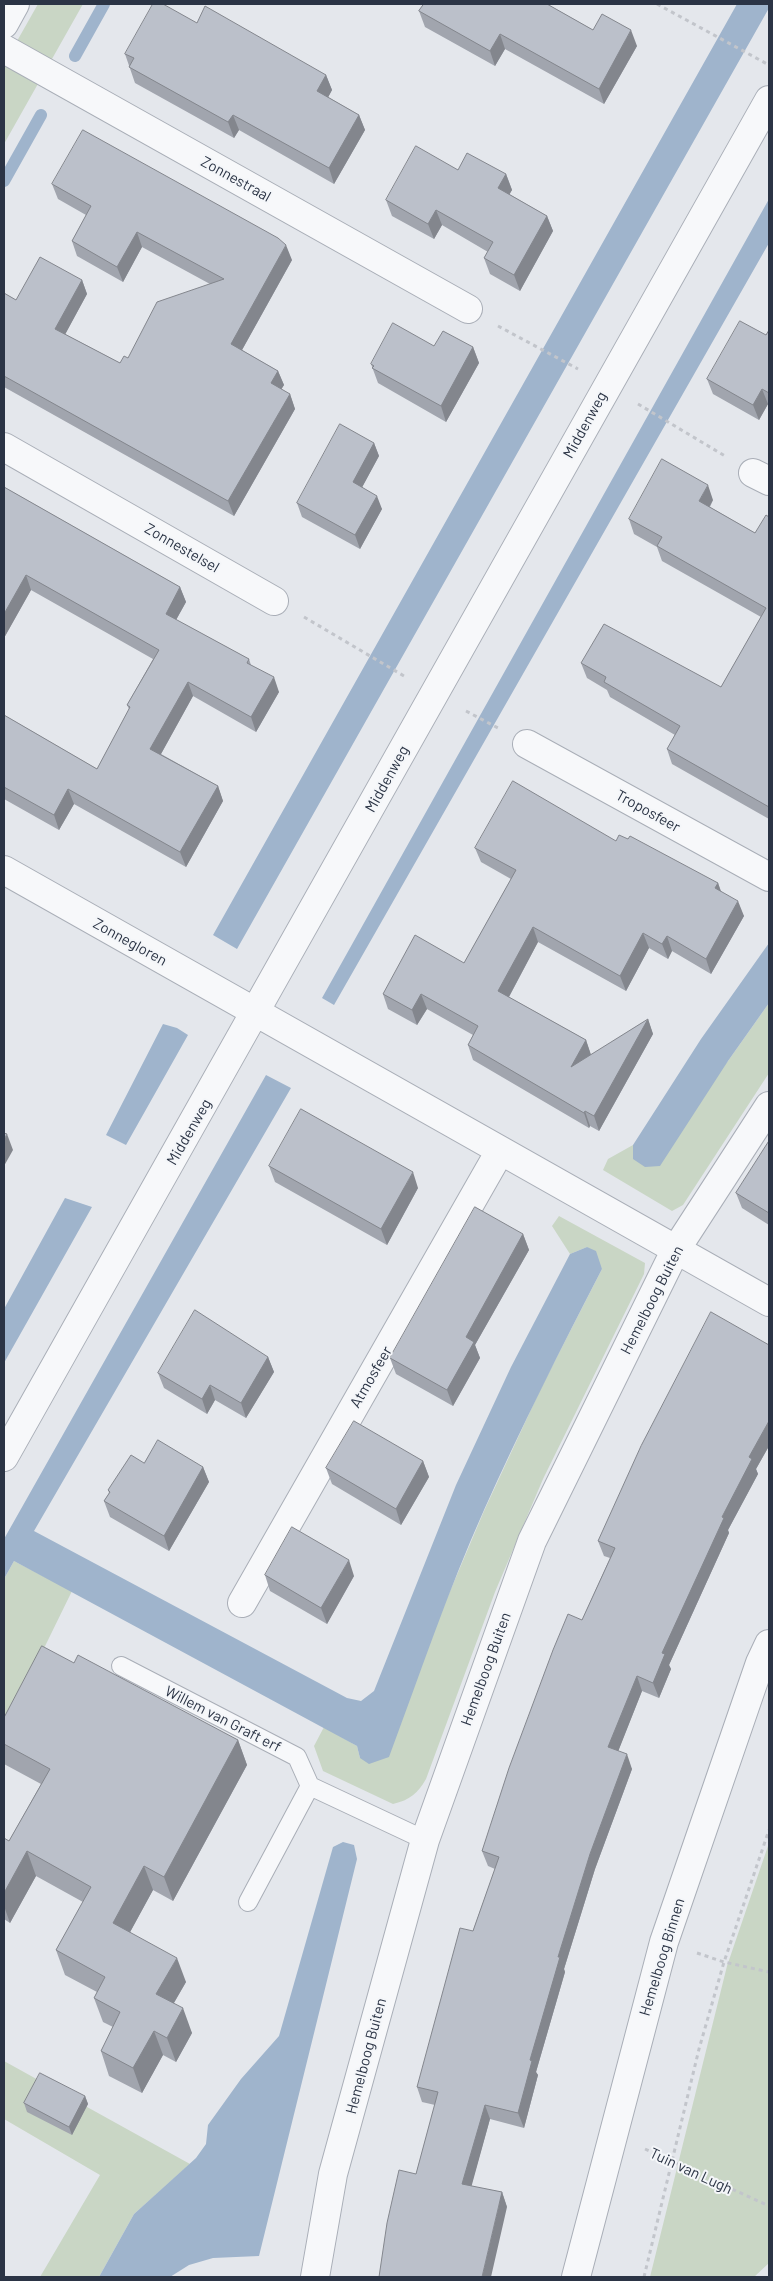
<!DOCTYPE html>
<html>
<head>
<meta charset="utf-8">
<style>
  body { margin:0 }
  #map { position:relative; width:773px; height:2281px; overflow:hidden; background:#e4e7ec; font-family:Barlow,sans-serif }
  canvas { display:block }
  .frame { position:absolute; inset:0; border:5px solid #2b3445; pointer-events:none }
</style>
</head>
<body>
<div id="map">
<canvas width="773" height="2281"></canvas>
<div class="frame"></div>
</div>
<script>
const g = document.querySelector('canvas').getContext('2d');
g.lineJoin = 'round';
function fillPath(path, color) {
  g.fillStyle = color;
  g.fill(path, 'evenodd');
}
function strokePath(path, color, width, dash) {
  g.strokeStyle = color;
  g.lineWidth = width;
  g.lineCap = dash ? 'butt' : 'round';
  g.setLineDash(dash || []);
  g.stroke(path);
}
function drawText(font, color, halo, rows, align = 'center') {
  g.font = font + ' Barlow,sans-serif';
  g.lineWidth = 4;
  g.setLineDash([]);
  g.textBaseline = 'middle';
  g.strokeStyle = halo;
  g.fillStyle = color;
  for (const [text, x, y, turn = 0] of rows) {
    g.save();
    g.translate(x, y);
    g.rotate((+turn || 0) * Math.PI / 180);
    g.textAlign = isNaN(turn) ? turn : align;
    if (halo) g.strokeText(text, 0, 0);
    g.fillText(text, 0, 0);
    g.restore();
  }
}
fillPath(new Path2D(`
  M38 4H83L4 144V64Z
  M769 1003V1073L683 1205 672 1211 603 1170 608 1159 633 1145V1159L728 1061Z
  M559 1216 645 1263 644 1274 543 1479 495 1592 426 1779C418 1793 410 1800 393 1804L323 1771 314 1746 324 1727 357 1746 360 1758 448 1596 484 1511 541 1388 602 1269 587 1247 570 1254 552 1226Z
  M14 1561 72 1591 4 1730V1579Z
  M769 1843V2263L754 2277H650L727 1966Z
  M4 2061 190 2164 134 2214 99 2277H40L100 2175 4 2119Z`), '#c9d6c5');
fillPath(new Path2D(`
  M737 4H769V8L237 949 213 935Z
  M769 199V243L334 1005 322 998Z
  M769 943V1003L728 1061 660 1166 645 1167 633 1159V1145L701 1039Z
  M163 1024 177 1028 188 1035 126 1145 106 1135Z
  M266 1075 291 1088 34 1531 347 1698 361 1701 374 1691 456 1485 511 1367 570 1254 587 1247 596 1251 602 1269C561 1348 521 1428 484 1510 448 1590 420 1674 389 1757L369 1764 360 1758 357 1746 14 1561 4 1579V1539Z
  M65 1198 92 1207 4 1363V1309Z
  M343 1842 354 1845 357 1859 259 2256 213 2258 189 2265 170 2277H99L134 2214 196 2158 206 2144 208 2125 241 2079 279 2036 333 1847Z`), '#9fb4cc');
strokePath(new Path2D(`
  M75 56 104 4
  M4 181 41 115`), '#9fb4cc', 12);
const lane = new Path2D(`
  M121 1666 297 1757 310 1786
  M248 1902 310 1786 425 1840`);
const street = new Path2D(`
  M4 24 15 4
  M4 49 468 309
  M4 447 274 601
  M753 473 769 481
  M527 744 769 877
  M4 870 769 1302
  M4 1457C261 1006 513 552 769 100
  M242 1603 500 1151
  M315 2277 333 2174 425 1840 532 1541 675 1251 769 1106
  M576 2277 664 1942 760 1663 769 1644`);
strokePath(lane, '#a9aeb7', 20);
strokePath(street, '#a9aeb7', 30);
strokePath(new Path2D(`
  M657 4 769 65
  M498 326 578 369
  M638 404 725 456
  M304 617 404 676
  M466 711 498 728
  M697 1953 724 1962 769 1972
  M645 2149 769 2206
  M644 2277 699 2049 724 1962 769 1830`), '#c2c5cb', 3, [4, 4]);
strokePath(lane, '#f7f8fa', 18);
strokePath(street, '#f7f8fa', 28);
fillPath(new Path2D(`
  M421 4H547L593 30 637 46 604 104 505 49 495 66 425 27 419 11 423 5Z
  M197 23 326 75 332 90 328 97 359 115 365 130 334 184 239 130 234 138 135 83 125 54Z
  M458 170 506 174 512 190 509 194 547 216 553 231 520 291 490 274 484 258 488 252 442 225 434 239 392 216 386 200Z
  M52 184 292 260 242 350 278 371 284 385 281 389 290 394 295 409 234 516 4 387V293L16 300 82 280 87 294 65 334 120 363 128 358 210 284 142 247 123 282 77 256 72 241 86 215 58 199Z
  M769 330V405L768 404 759 420 713 394 707 379 766 335Z
  M434 346 473 347 479 363 446 422 378 383 371 364Z
  M374 443 379 456 362 487 382 509 360 549 302 517 297 503Z
  M4 487 180 587 186 602 176 620 249 659 251 665 279 692 256 732 193 696 161 754 218 786 223 801 186 867 74 804 59 830 4 799V715L97 769 129 709 127 705 153 659 31 590 4 638Z
  M713 500 710 507 755 533 769 517V819L672 764 667 749 675 735 610 697 607 690 587 678 581 663 721 687 761 617 662 561 657 547 634 534 629 519Z
  M616 841 718 883 721 891 744 916 711 974 672 951 668 959 649 948 626 991 538 942 509 997 586 1040 591 1055 648 1019 653 1034 599 1131 590 1126 589 1128 473 1060 468 1045 473 1035 427 1009 417 1025 388 1009 383 994 464 963 511 879 481 862 475 848Z
  M769 1141V1225L742 1208 736 1193Z
  M269 1166 418 1188 387 1245 275 1182Z
  M523 1234 529 1250 475 1345 480 1358 453 1406 396 1374 390 1358Z
  M769 1345V1446L756 1469 758 1474 728 1530 729 1533 669 1665 671 1669 659 1698 642 1691 618 1751 632 1769 595 1869 564 1969 565 1972 536 2072 538 2075 524 2128 490 2119 471 2186 502 2192 507 2207 416 2174 435 2105 422 2102 417 2087 495 1869 488 1866 482 1851 582 1620 610 1558 604 1556 598 1541Z
  M268 1357 274 1372 246 1418 215 1400 207 1414 164 1388 158 1373Z
  M423 1461 429 1477 401 1525 332 1484 326 1468Z
  M144 1463 203 1467 209 1482 169 1551 110 1517 104 1501 109 1493 108 1490Z
  M265 1575 354 1576 327 1624 270 1591Z
  M74 1663 238 1740 247 1765 173 1901 153 1890 130 1932 186 1982 174 2003 192 2033 176 2062 163 2055 142 2093 109 2076 101 2051 113 2027 103 2022 94 1998 97 1992 65 1975 56 1950 83 1902 36 1876 10 1923 4 1919V1838L9 1841 41 1784 4 1764V1718Z
  M85 2096 88 2104 72 2135 27 2112 24 2103Z`), '#a1a5ae');
fillPath(new Path2D(`
  M631 30 637 46 604 104 599 89Z
  M500 34 505 49 495 66 490 51Z
  M326 75 332 90 323 107 317 91Z
  M233 115 239 130 234 138 228 122Z
  M359 115 365 130 334 184 329 168Z
  M506 174 512 190 504 204 498 188Z
  M436 210 442 225 434 239 428 224Z
  M547 216 553 231 520 291 514 275Z
  M137 232 142 247 123 282 117 267Z
  M286 245 292 260 237 359 231 344Z
  M82 280 87 294 60 344 55 329Z
  M473 347 479 363 446 422 441 406Z
  M278 371 284 385 276 398 271 383Z
  M762 389 768 404 759 420 753 405Z
  M290 394 295 409 234 516 228 501Z
  M374 443 379 456 358 495 353 482Z
  M708 485 713 500 704 516 699 501Z
  M377 496 382 509 360 549 355 535Z
  M26 575 31 590 4 638V614Z
  M180 587 186 602 171 629 166 614Z
  M274 677 279 692 256 732 251 717Z
  M188 682 193 696 156 763 150 749Z
  M218 786 223 801 186 867 180 852Z
  M68 789 74 804 59 830 54 815Z
  M718 883 723 898 715 888Z
  M738 901 744 916 711 974 706 959Z
  M533 927 538 942 504 1006 498 991Z
  M643 933 649 948 626 991 620 976Z
  M667 936 672 951 668 959 662 944Z
  M421 994 427 1009 417 1025 412 1010Z
  M648 1019 653 1034 599 1131 594 1116Z
  M586 1040 591 1055 571 1067Z
  M585 1111 590 1126 589 1128 584 1113Z
  M7 1134 13 1150 4 1166V1140Z
  M413 1172 418 1188 387 1245 381 1229Z
  M523 1234 529 1250 475 1345 480 1358 453 1406 447 1390 466 1337Z
  M268 1357 274 1372 246 1418 241 1403Z
  M210 1385 215 1400 207 1414 202 1399Z
  M769 1421V1446L756 1469 758 1474 728 1530 729 1533 669 1665 671 1669 659 1698 653 1683 662 1653 749 1457Z
  M423 1461 429 1477 401 1525 396 1509Z
  M203 1467 209 1482 169 1551 164 1536Z
  M349 1560 354 1576 327 1624 321 1608Z
  M637 1676 642 1691 614 1762 608 1747Z
  M238 1740 247 1765 173 1901 164 1877Z
  M627 1754 632 1769 595 1869 564 1969 565 1972 536 2072 538 2075 524 2128 518 2113 530 2060 558 1957 590 1854Z
  M27 1851 36 1876 10 1923 4 1906V1893Z
  M144 1866 153 1890 122 1947 113 1923Z
  M177 1958 186 1982 165 2018 156 1994Z
  M183 2008 192 2033 176 2062 167 2038Z
  M154 2031 163 2055 142 2093 133 2068Z
  M85 2096 88 2104 72 2135 69 2127Z
  M485 2105 490 2119 468 2199 462 2184Z
  M502 2192 507 2207 491 2277H482Z`), '#83868d');
const building = new Path2D(`
  M153 4H163L197 23 205 6 326 75 317 91 359 115 329 168 233 115 228 122 129 67 134 58 125 54Z
  M424 4H547L593 30 602 14 631 30 599 89 500 34 490 51 419 11Z
  M83 130 278 238 286 245 231 344 278 371 271 383 290 394 228 501 4 376V293L16 300 40 257 82 280 55 329 120 363 124 356 128 358 157 302 224 279 137 232 117 267 72 241 91 206 52 184Z
  M416 146 458 170 467 153 506 174 498 188 547 216 514 275 484 258 493 242 436 210 428 224 386 200Z
  M740 321 766 335 769 330V393L762 389 753 405 707 379Z
  M393 323 434 346 443 331 473 347 441 406 372 368 374 366 371 364Z
  M340 424 374 443 353 482 377 496 355 535 297 503Z
  M662 459 708 485 699 501 755 533 766 515 769 517V807L667 749 680 726 604 682 606 677 581 663 604 624 721 687 766 608 657 546 662 537 629 519Z
  M4 487 180 587 166 614 249 659 247 663 274 677 251 717 188 682 150 749 218 786 180 852 68 789 54 815 4 787V715L97 769 130 707 127 705 159 650 26 575 4 614Z
  M513 781 616 841 619 835 628 839 630 836 718 883 715 888 738 901 706 959 667 936 662 944 643 933 620 976 533 927 498 991 586 1040 571 1067 648 1019 594 1116 585 1111 584 1113 468 1045 478 1026 421 994 412 1010 383 994 415 935 464 963 516 870 475 848Z
  M301 1109 413 1172 381 1229 269 1166Z
  M4 1133 7 1134 4 1140Z
  M769 1141V1213L736 1193Z
  M475 1207 523 1234 466 1337 474 1342 447 1390 390 1358Z
  M195 1310 268 1357 241 1403 210 1385 202 1399 158 1373Z
  M711 1312 769 1345V1421L749 1457 752 1459 722 1517 724 1518 662 1653 665 1654 653 1683 637 1676 608 1747 627 1754 590 1854 558 1957H560L530 2060 532 2061 518 2113 485 2105 462 2184 502 2192 482 2277H379L387 2223 399 2170 416 2174 438 2092 417 2087 460 1928 473 1931 499 1857 482 1851 509 1768 553 1650 568 1614 582 1620 615 1548 598 1541 641 1446Z
  M354 1421 423 1461 396 1509 326 1468Z
  M158 1440 203 1467 164 1536 104 1501 110 1492 108 1490 131 1455 144 1463Z
  M292 1527 349 1560 321 1608 265 1575Z
  M42 1646 74 1663 78 1655 238 1740 164 1877 144 1866 113 1923 177 1958 156 1994 183 2008 167 2038 154 2031 133 2068 101 2051 120 2012 94 1998 105 1977 56 1950 91 1887 27 1851 4 1893V1838L9 1841 50 1769 4 1744V1718Z
  M40 2073 85 2096 69 2127 24 2103Z`);
fillPath(building, '#bbc0ca');
strokePath(building, '#83868d', 1);
drawText('15px', '#2b3445', '#f4f6f9', [
  ["Zonnestraal",236,179,29],
  ["Middenweg",585,425,-61],
  ["Zonnestelsel",182,548,30],
  ["Middenweg",387,779,-61],
  ["Troposfeer",648,811,29],
  ["Zonnegloren",130,942,29],
  ["Middenweg",189,1132,-60],
  ["Hemelboog Buiten",652,1300,-63],
  ["Atmosfeer",371,1377,-60],
  ["Hemelboog Buiten",486,1669,-70],
  ["Willem van Graft erf",223,1719,27],
  ["Hemelboog Binnen",662,1957,-73],
  ["Hemelboog Buiten",366,2056,-75],
  ["Tuin van Lugh",691,2171,25]
]);
</script>
</body>
</html>
